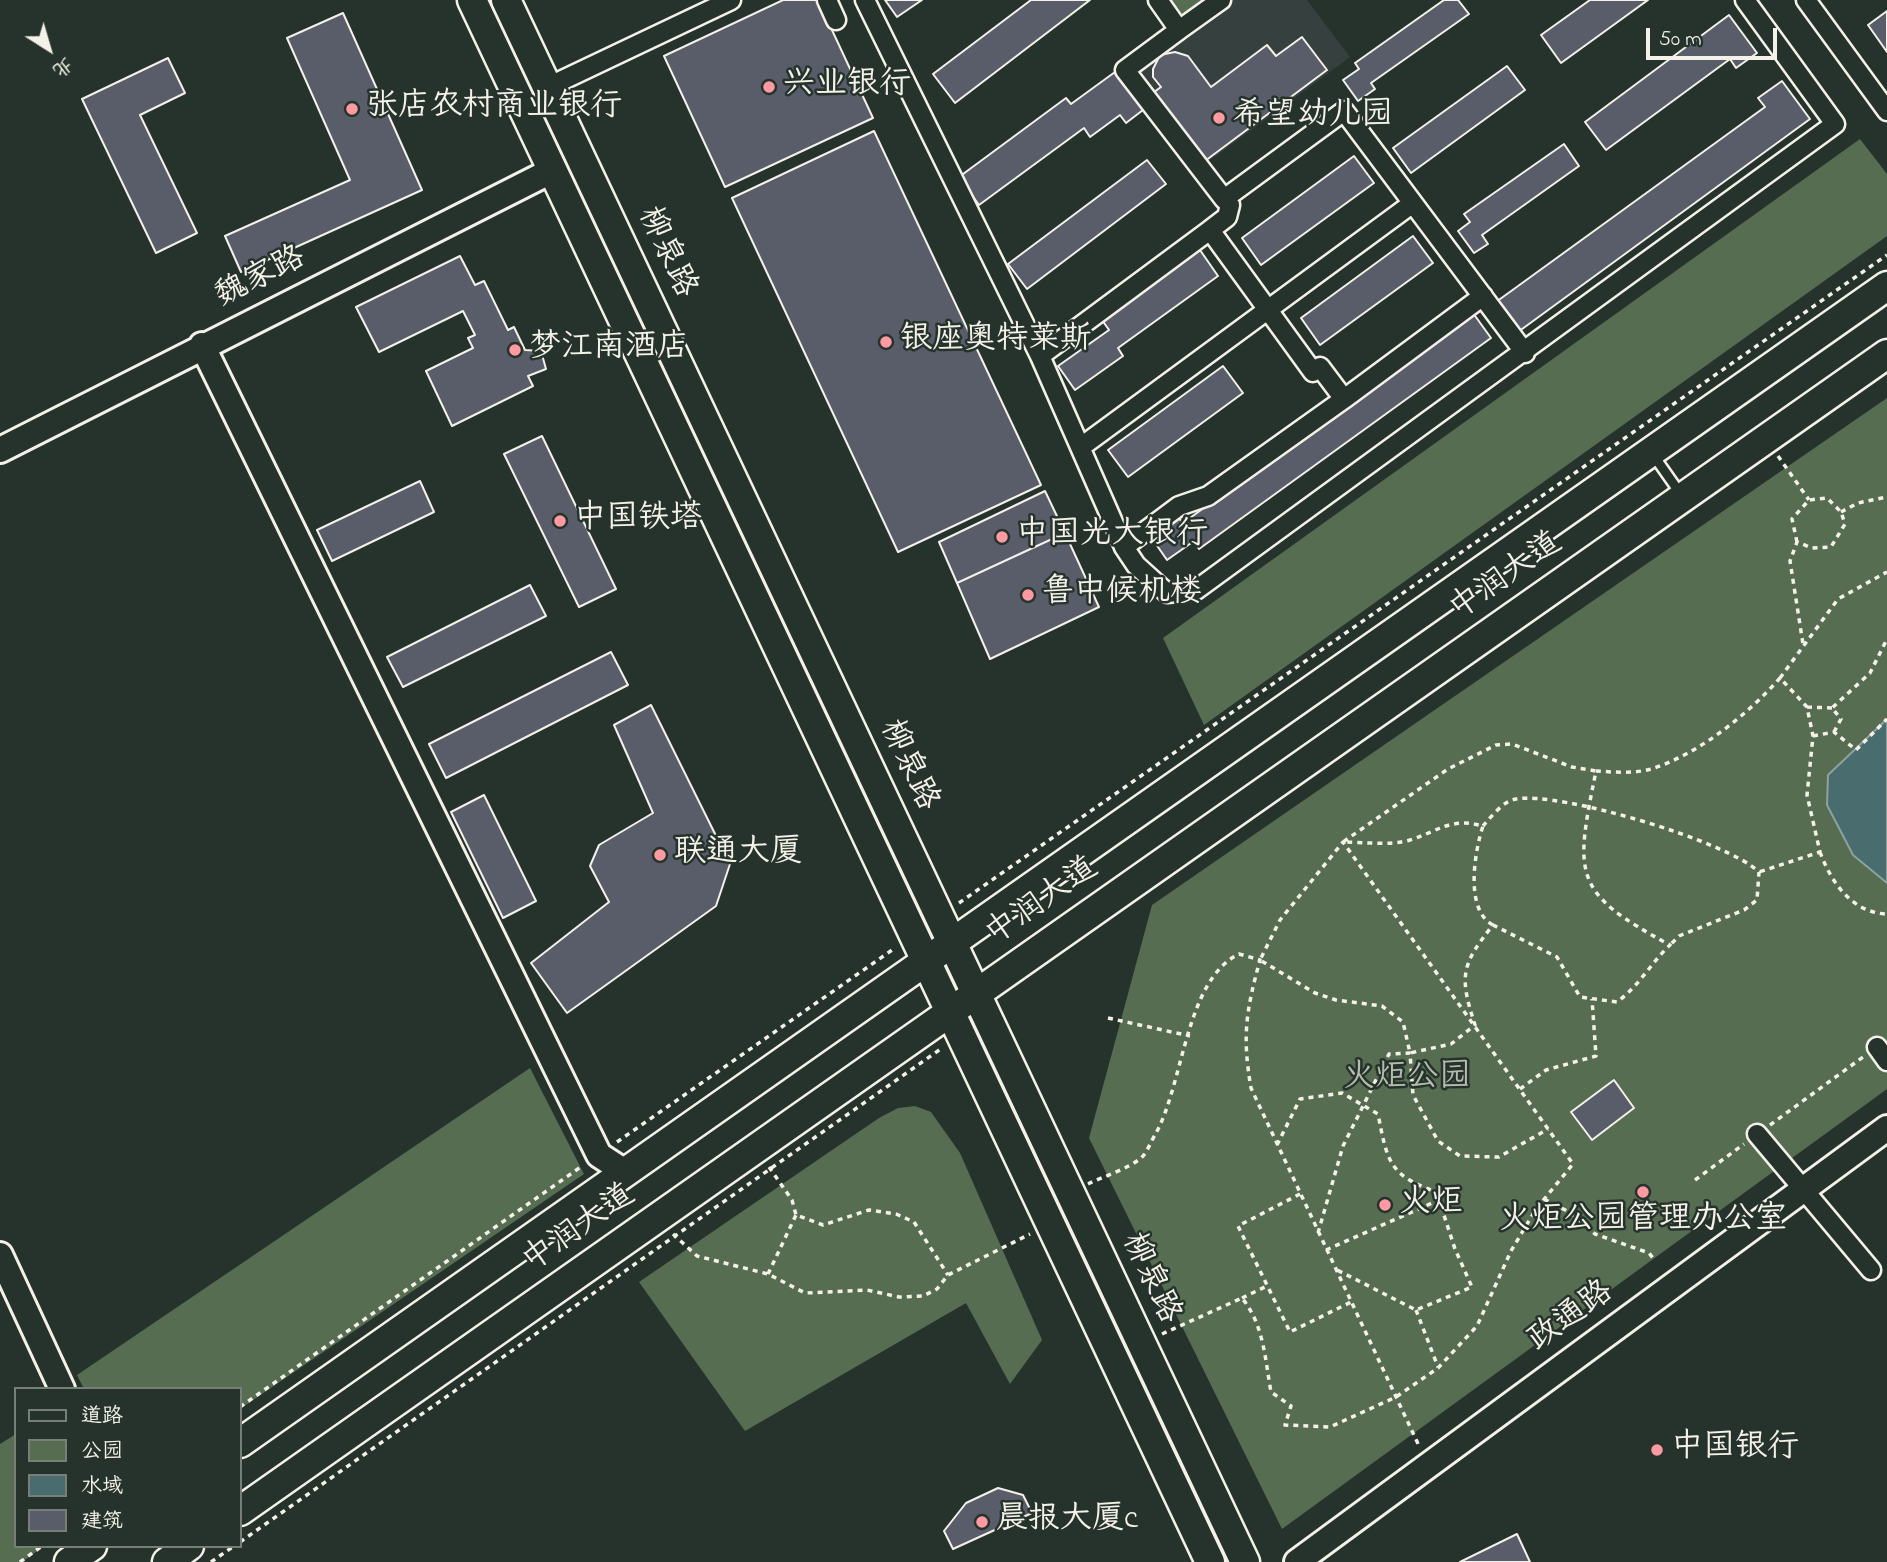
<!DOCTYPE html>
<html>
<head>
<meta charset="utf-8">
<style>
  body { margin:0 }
  #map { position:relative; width:1887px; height:1562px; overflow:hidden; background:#26332d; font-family:"Indie Flower","LXGW WenKai TC",sans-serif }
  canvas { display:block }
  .legend { position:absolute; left:14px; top:1387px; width:228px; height:161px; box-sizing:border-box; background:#26332d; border:2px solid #787f78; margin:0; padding:9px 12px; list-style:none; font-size:21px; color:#f4f1e8 }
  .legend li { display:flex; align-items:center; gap:14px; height:35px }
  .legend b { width:35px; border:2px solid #787f78 }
  .north { position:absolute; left:14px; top:14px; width:70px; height:70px; -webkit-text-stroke:5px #26332d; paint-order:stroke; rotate:143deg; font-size:19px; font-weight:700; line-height:28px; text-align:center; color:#f4f1e8 }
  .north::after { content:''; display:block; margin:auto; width:24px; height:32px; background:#f4f1e8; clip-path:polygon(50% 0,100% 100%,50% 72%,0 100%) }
  .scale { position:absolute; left:1646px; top:28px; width:131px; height:32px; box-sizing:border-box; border:4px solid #f4f1e8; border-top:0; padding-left:9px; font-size:21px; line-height:24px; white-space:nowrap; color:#f4f1e8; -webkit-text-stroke:5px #26332d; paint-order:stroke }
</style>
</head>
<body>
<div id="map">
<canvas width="1887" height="1562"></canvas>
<ul class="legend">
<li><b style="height:9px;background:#26332d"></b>道路</li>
<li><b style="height:19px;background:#576d51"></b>公园</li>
<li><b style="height:19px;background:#496d6e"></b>水域</li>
<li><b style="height:19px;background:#595d6a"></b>建筑</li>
</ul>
<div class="north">北</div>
<div class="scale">50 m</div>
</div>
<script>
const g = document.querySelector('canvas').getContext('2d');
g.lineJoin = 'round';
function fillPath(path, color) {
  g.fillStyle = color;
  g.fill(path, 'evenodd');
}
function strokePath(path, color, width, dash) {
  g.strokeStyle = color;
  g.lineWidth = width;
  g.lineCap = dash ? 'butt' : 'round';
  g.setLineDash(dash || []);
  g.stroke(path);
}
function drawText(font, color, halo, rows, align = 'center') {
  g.font = font + ' "Indie Flower","LXGW WenKai TC",sans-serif';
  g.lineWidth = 5;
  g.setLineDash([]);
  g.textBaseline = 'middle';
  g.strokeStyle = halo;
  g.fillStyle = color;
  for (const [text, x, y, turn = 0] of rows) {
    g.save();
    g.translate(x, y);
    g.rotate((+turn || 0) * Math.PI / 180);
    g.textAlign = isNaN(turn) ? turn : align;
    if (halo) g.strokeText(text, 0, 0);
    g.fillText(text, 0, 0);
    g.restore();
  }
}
fillPath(new Path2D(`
  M1233 0H1307L1350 57 1205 164 1136 71Z`), '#35403f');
fillPath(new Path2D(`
  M1158 0H1221L1179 30Z
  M1860 139 1887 174V236L1204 725 1163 638Z
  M1887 398V1089L1282 1529 1089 1138 1152 905Z
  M530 1068 584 1174 240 1409V1389H84L77 1375Z
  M915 1106 931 1112 960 1153 1042 1340 1010 1384 966 1303 745 1431 639 1282 879 1118 898 1108Z
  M16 1434V1546H44L22 1562H0V1444Z`), '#576d51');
const water = new Path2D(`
  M1887 719V883L1853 855 1827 805 1828 775Z`);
fillPath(water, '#496d6e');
strokePath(water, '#8da29f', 2);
const building = new Path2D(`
  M783 0H818L873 118 725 187 664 56Z
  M885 0H922L897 17Z
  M1031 0H1090L955 103 933 74Z
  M1444 0H1458L1469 14 1371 83 1375 89 1358 101 1343 80 1359 69 1355 63Z
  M1590 0H1648L1561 63 1541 35Z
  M1887 11V52L1868 25Z
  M343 13 422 190 241 272 225 236 350 180 287 38Z
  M1729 15 1757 53 1736 68 1730 59 1606 150 1585 122Z
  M1302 37 1327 70 1205 161 1154 92 1161 87 1153 77V69L1160 55 1175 52 1188 56 1211 87 1267 45 1276 56Z
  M168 58 185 93 140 115 197 233 156 253 82 99Z
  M1507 66 1525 90 1411 173 1393 148Z
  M1115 72 1143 110 1126 123 1120 115 1090 137 1084 128 979 205 959 177 1066 98 1071 104Z
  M1782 81 1810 119 1518 332 1496 302 1765 107 1758 98Z
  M874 131 1041 485 898 552 732 198Z
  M1564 144 1579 166 1482 235 1488 244 1474 253 1458 231 1470 222 1464 214Z
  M1354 156 1374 183 1261 265 1242 238Z
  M1147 160 1166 184 1027 289 1008 264Z
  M1413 236 1433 263 1320 345 1301 318Z
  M1200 250 1218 276 1118 348 1123 356 1075 390 1058 366 1109 330 1102 320Z
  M460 256 475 285 484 281 508 330 514 327 525 350 541 351 546 369 528 376 533 386 452 426 426 371 473 348 468 338 475 335 463 311 379 352 356 307Z
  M1473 313 1491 338 1199 549 1194 541 1167 560 1151 537 1178 517 1183 523Z
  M1223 366 1243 393 1128 477 1108 450Z
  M542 436 616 589 579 607 504 454Z
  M420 481 434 512 332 561 317 530Z
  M1045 491 1065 533 957 583 939 542Z
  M1065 533 1099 607 990 659 957 583Z
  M530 585 546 616 403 687 387 657Z
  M611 652 628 685 446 778 429 744Z
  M651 705 730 864 716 906 567 1013 531 963 609 902 590 866 599 845 653 813 614 725Z
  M484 795 536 901 503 918 451 812Z
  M1614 1080 1634 1108 1592 1140 1571 1112Z
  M998 1488 1023 1495 1032 1513 953 1549 944 1531 966 1503Z
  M1517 1534 1530 1562H1460Z`);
fillPath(building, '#595d6a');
strokePath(building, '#f4f1e8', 2);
const lane = new Path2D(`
  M1654 456 1680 493`);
const street = new Path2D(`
  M827 0 836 20
  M865 0 1040 356 1124 547 1136 565 1167 593 1196 590 1835 124 1745 0
  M1158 0 1179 30 1221 0
  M1806 0 1887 111
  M1179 30 1125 70 1224 199 1344 111 1525 353
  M548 87 731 0
  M1224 199 1230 205 1227 217 1210 230 1313 372 1320 367 1344 399 1483 296
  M1040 356 1210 230
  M1081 447 1413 203
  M1124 547 1179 506 1208 496 1344 399
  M1877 1047 1887 1061
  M1757 1134 1871 1270`);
const secondary = new Path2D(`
  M202 345 599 1155 625 1172
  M0 450 553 170
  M0 1255 62 1389
  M1297 1562 1887 1128`);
const primary = new Path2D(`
  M472 0 1210 1562
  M506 0 1245 1562
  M240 1443 1887 286
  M240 1511 1887 354
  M69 1562 92 1546
  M167 1562 189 1546`);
strokePath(lane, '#f4f1e8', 14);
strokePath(street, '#f4f1e8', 23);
strokePath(secondary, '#f4f1e8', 30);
strokePath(primary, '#f4f1e8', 33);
strokePath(new Path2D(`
  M1778 456 1809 500
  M1841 512 1858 503 1887 497
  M1797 542 1792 519 1809 500 1827 498 1841 512 1845 524 1831 547 1812 548 1797 542 1790 561 1803 644
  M1780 678 1838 599 1887 572
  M1807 707 1832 708
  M1834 732 1841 719 1832 708 1870 673 1887 639
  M1813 736 1834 732 1856 750 1887 719
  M1596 771C1613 772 1634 774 1651 769 1699 754 1747 715 1780 678L1807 707 1813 736 1807 795 1820 852 1759 872
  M1483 826C1492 816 1503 801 1516 799 1559 791 1727 841 1759 872L1757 900 1744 910 1679 936 1671 944
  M1820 852C1831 882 1852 913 1887 914
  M959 903 1887 255
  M1108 1018 1190 1036
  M1520 1089 1546 1070 1596 1056 1592 999
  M1770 1125 1863 1057
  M617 1142 895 948
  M1277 1145 1300 1099 1342 1093 1378 1114C1387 1159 1388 1175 1434 1191L1439 1200
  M769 1167 792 1200 796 1215 823 1225 869 1210 896 1214 914 1222 948 1275
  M1695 1180 1744 1144
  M1088 1184C1104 1176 1128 1169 1141 1158 1147 1153 1151 1141 1155 1135 1184 1084 1185 980 1239 954L1260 960C1246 1011 1242 1036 1251 1088L1420 1448
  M1300 1194 1238 1226 1290 1332 1351 1302
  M1544 1199 1569 1212 1595 1234 1649 1253 1653 1258
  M1318 1233 1343 1146 1389 1054 1410 1053 1413 1095 1438 1141 1460 1156 1499 1157 1548 1129
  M673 1234 697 1256 768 1274 805 1293 867 1290 899 1297 923 1296 937 1289 948 1275 1030 1234
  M1326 1250 1439 1200 1455 1249 1472 1287 1416 1310 1337 1270
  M768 1274 796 1215
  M1242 1298 1267 1286
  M1416 1310 1438 1367
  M1162 1334 1242 1298C1264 1325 1265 1359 1271 1392L1291 1406 1285 1425 1330 1427 1396 1397 1438 1368 1477 1326 1511 1251 1536 1209 1573 1164 1343 842 1280 920 1260 960 1315 993 1336 1000 1382 1006 1403 1022 1410 1053 1451 1044 1475 1025C1459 976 1461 965 1493 925L1557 957 1580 997 1617 1002C1639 986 1651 963 1670 945 1571 892 1575 875 1596 771L1572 767 1512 744 1496 745 1448 769 1343 842C1364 842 1390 846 1410 840 1439 831 1450 817 1483 826 1475 850 1464 910 1493 925
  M240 1407 582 1166
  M240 1542 942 1048
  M20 1562 42 1546
  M211 1562 234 1546`), '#f4f1e8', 3.5, [5, 5]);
strokePath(lane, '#26332d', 9);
strokePath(street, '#26332d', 18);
strokePath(secondary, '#26332d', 24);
strokePath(primary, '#26332d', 28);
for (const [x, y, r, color] of [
  [769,87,7,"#ff9aa2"],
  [352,109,7,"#ff9aa2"],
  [1219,118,7,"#ff9aa2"],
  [886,342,7,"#ff9aa2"],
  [515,350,7,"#ff9aa2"],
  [560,521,7,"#ff9aa2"],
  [1002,537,7,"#ff9aa2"],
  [1028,595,7,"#ff9aa2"],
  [660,855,7,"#ff9aa2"],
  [1643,1192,7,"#ff9aa2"],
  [1385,1205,7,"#ff9aa2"],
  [1657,1450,7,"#ff9aa2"],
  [982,1522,7,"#ff9aa2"]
]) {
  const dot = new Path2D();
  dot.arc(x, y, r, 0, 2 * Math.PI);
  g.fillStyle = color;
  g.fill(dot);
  strokePath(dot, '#26332d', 2.5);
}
drawText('32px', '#f4f1e8', '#26332d', [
  ["兴业银行",783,87],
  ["张店农村商业银行",366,109],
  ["希望幼儿园",1233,118],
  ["银座奥特莱斯",900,342],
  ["梦江南酒店",529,350],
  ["中国铁塔",574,521],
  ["中国光大银行",1016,537],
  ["鲁中候机楼",1042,595],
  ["联通大厦",674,855],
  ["火炬",1399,1205],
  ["火炬公园管理办公室",1643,1222,"center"],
  ["中国银行",1671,1450],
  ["晨报大厦c",996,1522]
], 'left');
drawText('32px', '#f4f1e8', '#26332d', [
  ["柳泉路",665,253,65],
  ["魏家路",261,279,-27],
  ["中润大道",1507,578,-35],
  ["柳泉路",907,766,65],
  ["中润大道",1043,903,-35],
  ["中润大道",580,1230,-35],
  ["柳泉路",1149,1279,65],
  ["政通路",1572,1318,-36]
]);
drawText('32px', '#b5bcac', '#26332d', [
  ["火炬公园",1407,1080]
]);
</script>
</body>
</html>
